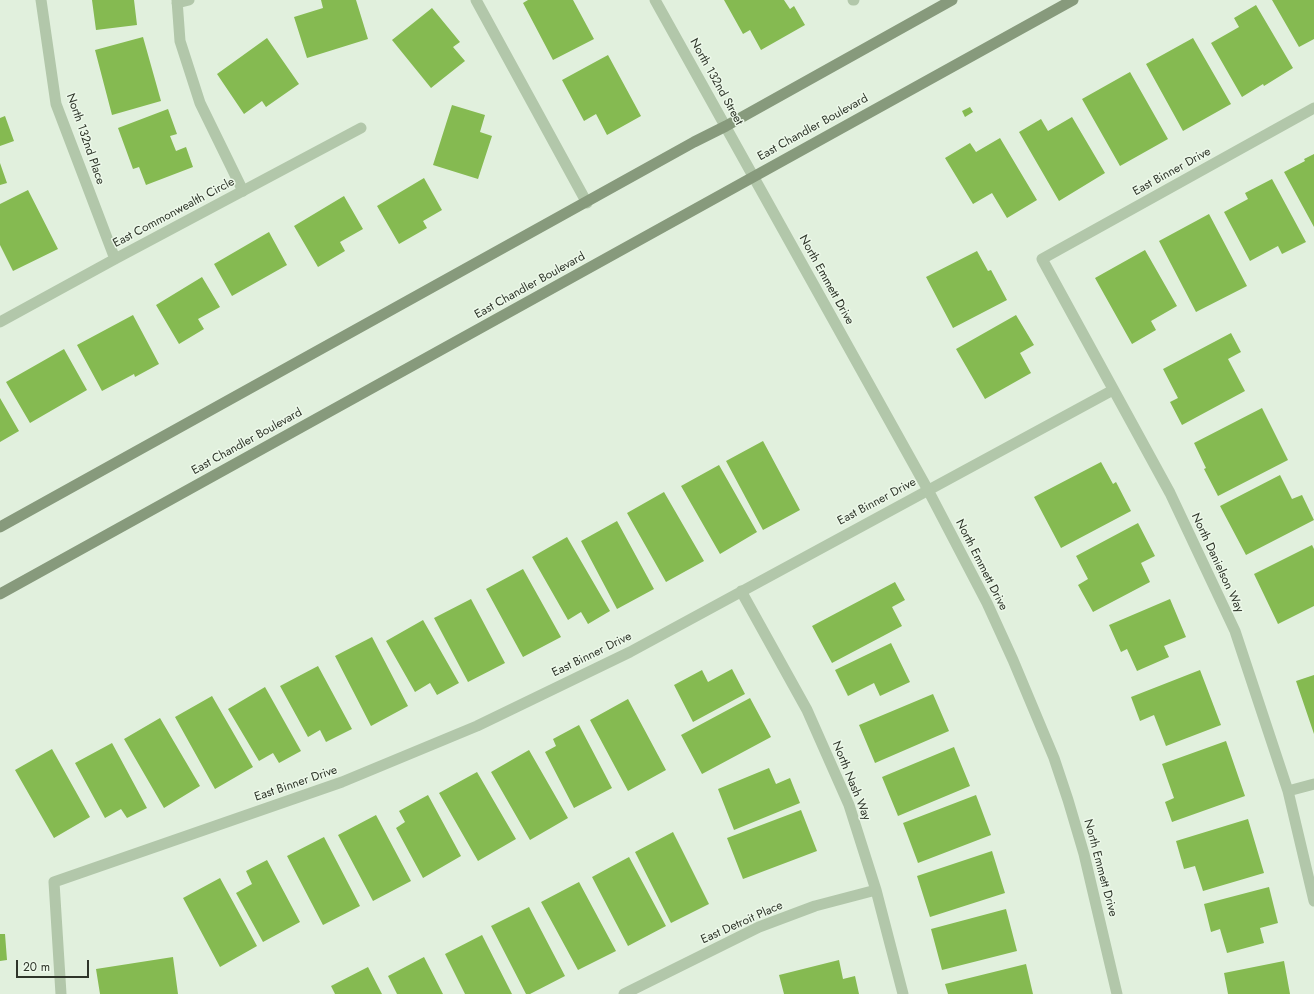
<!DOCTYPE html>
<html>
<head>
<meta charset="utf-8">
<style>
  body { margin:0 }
  #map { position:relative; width:1314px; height:994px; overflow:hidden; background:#e1f0dd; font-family:Jost,sans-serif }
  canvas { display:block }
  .scale { position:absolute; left:16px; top:960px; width:73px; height:18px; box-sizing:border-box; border:2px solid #2e3529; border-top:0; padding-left:5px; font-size:12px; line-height:14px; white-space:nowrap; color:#2e3529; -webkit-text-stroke:3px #ecf8e9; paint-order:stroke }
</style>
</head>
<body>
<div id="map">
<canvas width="1314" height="994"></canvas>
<div class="scale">20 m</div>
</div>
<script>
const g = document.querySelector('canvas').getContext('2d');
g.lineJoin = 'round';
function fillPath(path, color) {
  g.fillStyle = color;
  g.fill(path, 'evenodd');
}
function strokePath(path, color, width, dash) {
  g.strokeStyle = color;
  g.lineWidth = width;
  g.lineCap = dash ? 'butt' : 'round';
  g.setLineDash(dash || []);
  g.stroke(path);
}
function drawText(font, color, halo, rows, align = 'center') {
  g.font = font + ' Jost,sans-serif';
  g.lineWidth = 3;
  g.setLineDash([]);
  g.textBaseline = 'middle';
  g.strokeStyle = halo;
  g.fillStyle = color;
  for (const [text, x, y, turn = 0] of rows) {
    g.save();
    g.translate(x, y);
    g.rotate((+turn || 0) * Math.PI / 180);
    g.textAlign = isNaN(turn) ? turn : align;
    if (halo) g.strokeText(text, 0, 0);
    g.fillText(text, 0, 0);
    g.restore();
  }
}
fillPath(new Path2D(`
  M92 0H134L137 25 96 30Z
  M321 0H356L368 39 307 58 294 17 323 8Z
  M528 0H573L594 39 553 60 523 3Z
  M724 0H784L790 9 794 6 805 25 761 50 750 30 743 34Z
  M1272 0H1314V39L1299 47Z
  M1256 5 1293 68 1264 86 1263 84 1242 97 1211 43 1239 27 1234 18Z
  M432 8 460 42 453 47 465 61 431 88 392 40Z
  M143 37 161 101 112 115 95 50Z
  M267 38 299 84 266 107 262 101 244 114 217 74Z
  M1193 38 1231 104 1183 131 1146 64Z
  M608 55 641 116 607 135 596 114 584 121 562 80Z
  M1130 72 1168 139 1120 166 1082 99Z
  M452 105 485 115 480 132 492 136 478 179 433 165Z
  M970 107 973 112 965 117 962 111Z
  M168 109 177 134 170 136 176 151 186 147 193 167 146 185 139 167 133 169 118 128Z
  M5 116 14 141 0 146V118Z
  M1072 117 1105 173 1059 201 1019 132 1041 119 1048 131Z
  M1000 138 1037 200 1007 218 992 193 973 204 945 158 970 143 976 152Z
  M1314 154V227L1284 172 1305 161 1304 159Z
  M0 163 7 183 0 185Z
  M424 178 442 210 423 221 427 228 399 244 377 206Z
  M1272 179 1306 242 1282 254 1278 246 1250 261 1224 212 1248 199 1245 193Z
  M28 190 58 249 13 271 0 245V204Z
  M344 196 363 229 340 242 345 251 318 267 294 226Z
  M1209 214 1247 286 1196 312 1159 241Z
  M269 232 287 265 232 296 214 264Z
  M1145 250 1177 306 1151 321 1156 330 1132 344 1095 278Z
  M977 251 988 271 991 270 1007 300 953 328 926 277Z
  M202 277 220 307 198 319 204 329 179 344 156 305Z
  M133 315 159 364 135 377 134 374 102 391 77 345Z
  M1016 315 1034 345 1020 353 1031 373 985 399 956 349Z
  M1231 333 1241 352 1228 359 1245 391 1182 425 1170 402 1178 398 1163 369Z
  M64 349 87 390 30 423 6 382Z
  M0 398 19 431 0 442Z
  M1262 408 1288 460 1218 496 1204 469 1206 468 1194 443Z
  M763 441 800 510 763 530 726 461Z
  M1101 462 1113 484 1116 482 1131 511 1061 548 1034 497Z
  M719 465 757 532 720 554 681 486Z
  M1280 475 1292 499 1302 495 1314 520 1246 555 1220 506Z
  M664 492 704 561 666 582 627 513Z
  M617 521 654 589 617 609 581 541Z
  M1138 523 1155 556 1141 563 1150 582 1093 612 1078 585 1088 579 1076 556Z
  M567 537 610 611 588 624 581 612 568 620 532 557Z
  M1312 545 1314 549V606L1278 624 1254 574Z
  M523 569 561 637 523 657 486 589Z
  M895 582 905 600 892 607 902 626 832 663 812 626Z
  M471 599 505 663 468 682 434 618Z
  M1170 599 1186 637 1164 646 1169 657 1137 671 1127 649 1121 652 1109 625Z
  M423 620 459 683 437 695 430 683 415 692 386 641Z
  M372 637 408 706 371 726 335 656Z
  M891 643 910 682 880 696 874 683 848 696 835 670Z
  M318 666 352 729 326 742 320 730 308 737 280 686Z
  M732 669 745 694 693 722 674 685 702 670 708 682Z
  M1200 670 1221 725 1166 746 1154 715 1140 721 1131 697Z
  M1314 675V734L1296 681Z
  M265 687 301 751 279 763 273 753 259 761 228 709Z
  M933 694 949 731 875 763 859 725Z
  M212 696 253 767 215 789 175 717Z
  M750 698 771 737 702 774 681 735Z
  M628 699 666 770 628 791 590 720Z
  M160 718 200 786 164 808 124 739Z
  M579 725 612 788 574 808 545 752 556 746 553 739Z
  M1226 741 1245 796 1172 822 1165 802 1174 798 1162 764Z
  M112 743 147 808 127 818 121 809 105 818 75 763Z
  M954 747 970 786 898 816 882 777Z
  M52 749 90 817 54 838 15 770Z
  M529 750 568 818 530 840 491 772Z
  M769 768 776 784 790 778 800 803 734 830 718 789Z
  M477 772 516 839 478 861 439 793Z
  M428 795 461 856 423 878 396 828 405 822 399 811Z
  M976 795 991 835 918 863 903 823Z
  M801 810 817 851 743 879 727 838Z
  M376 815 411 881 373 901 338 835Z
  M1248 819 1264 873 1203 891 1195 866 1184 869 1176 841Z
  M673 832 709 904 671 923 635 852Z
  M324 837 360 906 323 925 287 856Z
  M992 851 1005 893 930 917 917 876Z
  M629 857 666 926 628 946 592 877Z
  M267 860 300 922 263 942 236 893 252 884 246 871Z
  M220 878 257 946 220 967 183 898Z
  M579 882 616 951 578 970 541 902Z
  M1269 887 1278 923 1260 928 1264 943 1227 953 1220 929 1211 932 1204 904Z
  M529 907 565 976 530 994H526L491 926Z
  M1006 909 1017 951 942 970 931 929Z
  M0 934H5L7 960 0 961Z
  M482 935 512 994H465L445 954Z
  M173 957 178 994H100L96 969Z
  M424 957 443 994H397L388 976Z
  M839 960 843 979 855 976 859 994H784L779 975Z
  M1284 961 1290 994H1228L1224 973Z
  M1026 964 1033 994H948L945 984Z
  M368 967 382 994H335L331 986Z`), '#85ba51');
strokePath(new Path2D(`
  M177 0 180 41 200 103 243 191
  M476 0 587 203
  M853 0H854
  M177 3 189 0`), '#b2c7aa', 11);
strokePath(new Path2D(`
  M41 0 56 104 115 259
  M1314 108 1042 259 1170 493 1235 631 1288 791 1314 901
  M0 322 115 259 361 128
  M741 591 807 710 849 805 876 890 903 994
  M1288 791 1314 784
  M61 994 54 882 342 782 477 726 630 652 1113 390
  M624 994 759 927 815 906 876 890`), '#b2c7aa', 11);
strokePath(new Path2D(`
  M655 0 928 490 987 603 1013 660 1054 758 1068 800 1084 854 1117 994`), '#b2c7aa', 11);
strokePath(new Path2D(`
  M0 527 694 142 726 126 952 0
  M0 594 1073 0`), '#879a7c', 11);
drawText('12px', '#2e3529', '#ecf8e9', [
  ["North 132nd Street",716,82,61],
  ["East Chandler Boulevard",813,128,-29],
  ["North 132nd Place",85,139,71],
  ["East Binner Drive",1172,172,-29],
  ["East Commonwealth Circle",174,213,-28],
  ["North Emmett Drive",826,280,61],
  ["East Chandler Boulevard",530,286,-29],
  ["East Chandler Boulevard",247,442,-29],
  ["East Binner Drive",877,502,-28],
  ["North Danielson Way",1217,563,65],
  ["North Emmett Drive",981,565,63],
  ["East Binner Drive",592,655,-26],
  ["North Nash Way",851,781,68],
  ["East Binner Drive",296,784,-19],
  ["North Emmett Drive",1100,868,75],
  ["East Detroit Place",742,923,-24]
]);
</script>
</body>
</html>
